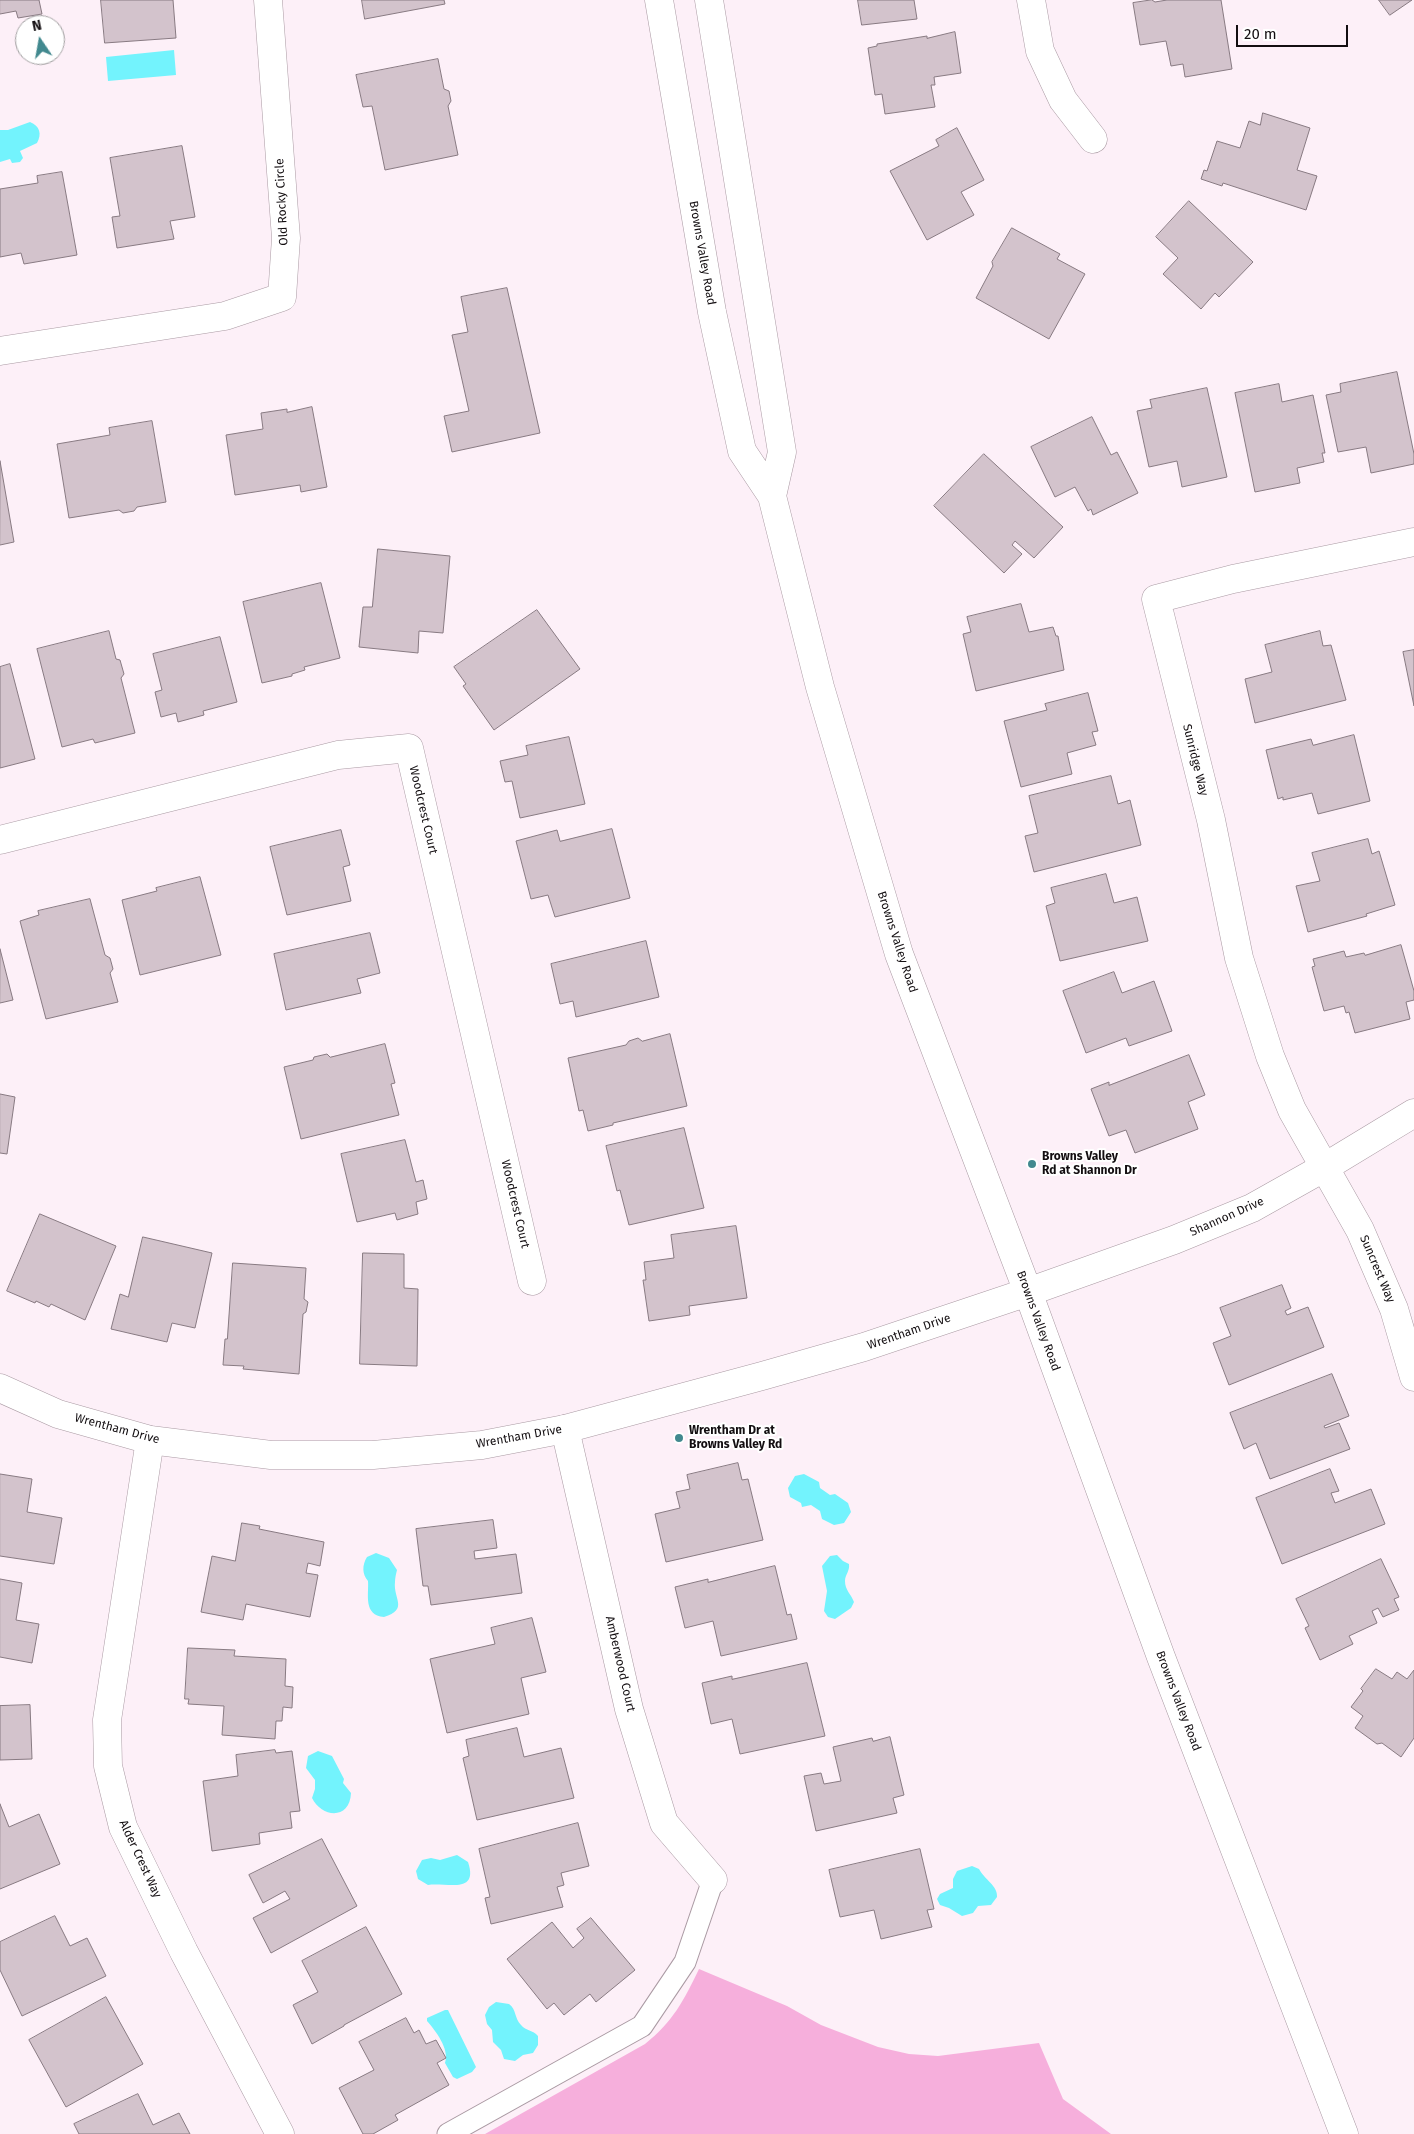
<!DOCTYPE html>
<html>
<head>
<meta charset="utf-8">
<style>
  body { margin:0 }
  #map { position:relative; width:1414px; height:2134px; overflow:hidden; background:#fdf0f8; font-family:"Fira Sans",sans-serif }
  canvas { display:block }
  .north { position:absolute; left:15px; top:15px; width:50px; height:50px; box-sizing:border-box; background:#fff; border:1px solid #a19fa0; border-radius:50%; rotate:348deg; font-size:14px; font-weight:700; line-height:20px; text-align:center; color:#130e11 }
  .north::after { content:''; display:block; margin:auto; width:18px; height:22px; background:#42898f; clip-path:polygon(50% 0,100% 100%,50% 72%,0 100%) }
  .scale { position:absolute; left:1236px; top:25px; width:112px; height:22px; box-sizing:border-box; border:2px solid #130e11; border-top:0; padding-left:6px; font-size:15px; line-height:18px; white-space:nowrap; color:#130e11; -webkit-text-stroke:4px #fff; paint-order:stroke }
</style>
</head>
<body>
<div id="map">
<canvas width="1414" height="2134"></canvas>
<div class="north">N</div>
<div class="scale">20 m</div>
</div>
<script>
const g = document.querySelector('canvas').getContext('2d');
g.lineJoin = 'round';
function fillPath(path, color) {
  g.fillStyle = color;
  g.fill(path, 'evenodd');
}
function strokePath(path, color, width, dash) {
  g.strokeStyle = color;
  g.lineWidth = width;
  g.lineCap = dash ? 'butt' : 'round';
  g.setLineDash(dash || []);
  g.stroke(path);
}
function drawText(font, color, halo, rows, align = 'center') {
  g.font = font + ' "Fira Sans",sans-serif';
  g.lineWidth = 4;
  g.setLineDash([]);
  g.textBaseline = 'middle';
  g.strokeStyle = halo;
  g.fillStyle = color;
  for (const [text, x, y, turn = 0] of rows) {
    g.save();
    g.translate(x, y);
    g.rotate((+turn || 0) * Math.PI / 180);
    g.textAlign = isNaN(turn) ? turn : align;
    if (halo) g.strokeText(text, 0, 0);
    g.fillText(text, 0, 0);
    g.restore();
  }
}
fillPath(new Path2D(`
  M699 1969 787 2006 821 2025 878 2047 909 2054 938 2056 1039 2043 1063 2099 1111 2134H485L645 2044C673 2022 684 2000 699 1969Z`), '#f6afdc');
fillPath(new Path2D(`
  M174 50 176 75 108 81 106 57Z
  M30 122C40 126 42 134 37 143L20 151 23 158 20 162 12 163 10 159 0 162V130H8Z
  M804 1474 819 1482 820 1488 830 1495 835 1494 848 1503 851 1512 844 1523 834 1525 822 1519 820 1511 811 1505 802 1507 801 1503 790 1497 788 1488 795 1476Z
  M376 1553 389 1558 397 1570C396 1574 395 1578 395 1582 393 1599 409 1609 384 1617 363 1615 369 1595 368 1581 362 1574 362 1565 367 1557Z
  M837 1555 843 1561 849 1564C850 1571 845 1575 845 1581 845 1590 851 1594 854 1602L851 1608 835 1619 828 1617 824 1611 827 1591 822 1566 830 1556Z
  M318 1751 332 1756 344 1779 343 1783 351 1793C350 1820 322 1818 312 1798L315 1789V1780L306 1768 308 1756Z
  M457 1855 468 1862C479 1895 446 1882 428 1885L418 1879 416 1871 422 1860 431 1858 440 1860Z
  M972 1866 979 1869C985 1880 998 1886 997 1897L991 1905 978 1906 973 1913 962 1916 949 1908 940 1905 937 1899 940 1894 953 1888V1879L957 1871Z
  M496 2002 509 2004C517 2010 514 2018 521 2025 526 2031 533 2030 538 2036V2045L533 2053 523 2055 515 2061 504 2059 501 2050 493 2042 492 2030 487 2024 485 2015 489 2007Z
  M445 2010H448L476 2067 472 2072 457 2079 453 2077 445 2063C450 2049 435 2030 427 2021V2018Z`), '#73f3fd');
const building = new Path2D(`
  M0 0H39L42 14 18 18 16 11 0 14Z
  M101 0H173L176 38 105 43Z
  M362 0H444L445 4 365 19Z
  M858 0H914L917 19 862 25Z
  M1152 0 1155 2 1167 0H1221L1232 69 1185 77 1183 64 1171 66 1166 41 1140 45 1133 3Z
  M1379 0H1412L1390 15Z
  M955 32 961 73 934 77 935 85H931L935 107 885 114 882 94 875 95 868 48 877 46V44L927 36V38Z
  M438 59 444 89 449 91 451 101 448 106 458 155 385 170 372 106 363 107 356 75Z
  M1263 113 1310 128 1297 170 1317 176 1306 210 1223 183 1222 186 1201 179 1204 170 1207 171 1217 141 1240 148 1249 121 1260 125Z
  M957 128 984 180 961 192 974 215 927 240 890 171 939 146 936 140Z
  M182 146 195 217 170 221 174 239 117 248 112 217 120 216 110 158Z
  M62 172 77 255 24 264 21 253 0 257V189L38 183 37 176Z
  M1189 201 1253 262 1219 297 1215 293 1201 309 1163 274 1178 258 1156 237Z
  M1012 228 1060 254 1057 259 1085 274 1049 339 976 298 993 266 992 262Z
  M507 288 540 433 452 452 444 416 469 411 452 335 468 332 461 297Z
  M1397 372 1414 454V464L1371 473 1366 447 1338 452 1326 395 1341 392 1340 384Z
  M1279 384 1282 402 1313 395 1325 453H1322L1324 462 1297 468 1300 483 1255 492 1235 393Z
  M1207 388 1227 477 1182 487 1177 461 1149 467 1137 411 1152 408 1150 400Z
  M312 407 327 487 301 492 300 485 235 495 226 435 263 429 261 413 287 409V412Z
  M1092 417 1111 455 1117 452 1138 493 1093 515 1091 509 1088 511 1075 487 1055 497 1031 447Z
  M152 421 166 502 137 507 134 511 123 513 119 510 69 518 57 444 110 435 109 428Z
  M984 454 1063 527 1034 558 1015 541 1012 545 1022 554 1004 573 934 506Z
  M0 461 14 542 0 545Z
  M378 549 450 556 443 633 419 631 418 653 359 647 363 607H372Z
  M321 583 340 658 304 667 305 670 292 674V676L262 683 243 602Z
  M1021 604 1029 632 1053 627 1056 636H1058L1064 670 976 691 963 634 971 632 967 617Z
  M537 610 580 669 494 730 463 686 466 684 454 667Z
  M109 631 116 659 120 660 124 674 121 678 135 733 95 743 93 739 62 747 37 649Z
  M1320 631 1323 646 1331 645 1346 700 1255 723 1245 679 1272 672 1265 645Z
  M220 637 237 702 203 711 204 715 178 722 176 713 161 717 155 692 162 690 153 654Z
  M1414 650V706L1403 652Z
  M10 664 35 759 0 768V667Z
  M1088 693 1098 731 1092 732 1096 745 1067 753 1072 774 1021 787 1004 721 1047 710 1045 704Z
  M1354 735 1370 801 1318 814 1312 793 1283 800V797L1278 799 1266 750 1311 739 1313 745Z
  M569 737 585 804 520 818 512 781 505 782 500 761 528 755 526 746Z
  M1111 776 1118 804 1130 800 1141 845 1034 872 1025 836 1038 833 1029 796Z
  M612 829 630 898 555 917 548 895 531 899 516 841 557 830 560 841Z
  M341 830 350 865 343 867 351 901 287 915 270 847Z
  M1368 839 1372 854 1379 851 1395 905 1366 914 1367 916 1308 932 1296 886 1320 881 1312 853Z
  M1106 874 1114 903 1137 897 1148 941 1060 961 1046 906 1055 903 1051 888Z
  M200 877 221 955 140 975 122 900 157 891 156 888Z
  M90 899 105 955 110 958 113 969 110 973 118 1002 46 1019 20 921 39 915 38 911Z
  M370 933 380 973 357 979 361 993 286 1010 274 954Z
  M646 941 659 997 576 1017 573 1001 560 1004 551 964Z
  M1401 945 1414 991V1000L1406 1002 1410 1019 1355 1033 1349 1012 1346 1013 1344 1006 1324 1011 1312 967 1315 966 1313 959 1344 951 1346 957 1364 953 1365 955Z
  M0 949 13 1000 0 1003Z
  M1114 972 1122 993 1154 981 1172 1031 1129 1046 1126 1038 1086 1053 1063 991Z
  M670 1034 687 1106 613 1123V1125L588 1131 583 1110 579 1111 568 1058 626 1045 629 1041 638 1038 642 1041Z
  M385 1044 395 1083 391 1084 399 1115 301 1139 284 1067 313 1060 314 1057 327 1054 330 1057Z
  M1189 1055 1205 1095 1188 1102 1198 1129 1135 1153 1126 1130 1109 1136 1091 1089 1109 1082V1085Z
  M0 1094 15 1097 7 1154 0 1153Z
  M684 1128 704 1208 629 1225 620 1190 617 1191 606 1146Z
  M405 1140 416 1182 423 1180 427 1199 416 1202 418 1214 397 1220 395 1213 357 1222 341 1154Z
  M40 1214 116 1246 85 1320 51 1304 49 1307 36 1301 35 1303 7 1291Z
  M736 1226 747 1298 689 1306 690 1315 649 1321 643 1280H646L644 1262 674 1258 671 1235Z
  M143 1237 212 1253 195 1328 172 1323 167 1342 111 1329 120 1294 128 1297Z
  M363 1253 404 1254V1288L418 1289 417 1366 360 1364Z
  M233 1263 306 1268 304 1299 308 1302 306 1312 303 1314 299 1374 243 1369 244 1366 223 1365 225 1339H227Z
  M1282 1285 1291 1308 1285 1311 1287 1315 1308 1307 1324 1347 1229 1385 1213 1343 1231 1336 1220 1308Z
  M1332 1374 1349 1416 1324 1426 1325 1428 1339 1423 1350 1449 1270 1479 1256 1443 1244 1449 1230 1413Z
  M738 1463 742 1480 748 1479 763 1540 666 1562 655 1514 680 1508 676 1492 690 1489 687 1475Z
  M1330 1469 1339 1491 1331 1493 1335 1503 1371 1489 1385 1524 1282 1564 1256 1498Z
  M0 1474 32 1479 27 1512 62 1518 54 1564 0 1556Z
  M493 1520 497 1548 474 1551 475 1559 516 1554 522 1593 431 1605 428 1586H423L416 1529Z
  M242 1523 260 1526 259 1529 324 1542 320 1566 308 1563 306 1573 318 1575 310 1617 246 1604 243 1620 201 1612 212 1556 235 1561Z
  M1381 1559 1399 1597 1394 1599 1399 1610 1383 1617 1378 1608 1372 1611 1377 1623 1349 1636 1353 1644 1320 1660 1305 1628 1309 1626 1296 1599Z
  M775 1566 787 1615 791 1614 797 1639 721 1656 713 1621 685 1628 675 1587 708 1579V1582Z
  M0 1579 22 1583 16 1620 39 1624 32 1663 0 1657Z
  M532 1618 546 1672 521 1678 529 1714 447 1733 430 1659 495 1644 491 1628Z
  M188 1648 235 1650 234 1656 286 1659 285 1686 293 1687 292 1708 283 1707 282 1721H276L275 1739 222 1735 224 1706 188 1704 189 1699H185Z
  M807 1663 825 1736 740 1754 732 1719 711 1724 702 1683 732 1676V1679Z
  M1376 1669 1392 1679 1397 1672 1407 1679 1414 1670V1738L1401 1757 1382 1743 1377 1744 1355 1728 1363 1716 1351 1707 1363 1691 1361 1689Z
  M30 1705 32 1759 0 1760V1706Z
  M517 1728 524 1757 561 1748 574 1798 477 1820 463 1758 469 1756 466 1740Z
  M890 1737 904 1795 893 1798 897 1813 816 1831 804 1776 821 1773 824 1784 841 1781 833 1747 872 1738 873 1741Z
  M275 1750 276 1753 292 1751 300 1811 290 1812 292 1828 259 1833 260 1844 212 1851 203 1781 238 1776 236 1755Z
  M0 1804 9 1827 39 1814 60 1864 0 1889Z
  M578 1823 589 1866 561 1873 564 1885 557 1887 563 1907 491 1924 485 1898 490 1897 479 1849Z
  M322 1839 357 1906 271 1953 253 1918 290 1899 285 1891 263 1903 249 1875Z
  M920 1849 934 1909 927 1910 932 1927 881 1939 874 1910 840 1917 829 1870Z
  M55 1916 70 1946 87 1938 106 1976 22 2016 0 1970V1942Z
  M591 1918 635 1970 596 2002 590 1994 564 2015 554 2003 547 2009 507 1959 552 1922 573 1948 584 1938 577 1929Z
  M366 1927 402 1994 344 2025V2026L312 2044 293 2005 318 1992 302 1961Z
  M106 1997 143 2064 66 2107 29 2040Z
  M406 2018 414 2033 419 2030 426 2044 436 2040 446 2058 437 2063 449 2085 395 2115 398 2120 373 2134H363L339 2088 374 2070 359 2042Z
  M138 2094 153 2125 179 2113 190 2134H79L74 2124Z`);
fillPath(building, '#d3c3cc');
strokePath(building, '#887a82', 1);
const lane = new Path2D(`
  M448 2134 642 2026 685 1962 713 1880`);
const street = new Path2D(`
  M1031 0 1040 51 1063 100 1093 139
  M0 351 225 316 282 297 286 238 268 0
  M1414 542 1233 579 1156 599 1211 820 1239 958 1270 1056 1292 1110 1360 1230 1394 1309 1414 1377
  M0 840 338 755 409 748 532 1281
  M1028 1292 1174 1240 1252 1208 1325 1167 1414 1113
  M565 1429 629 1709 664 1823 713 1880
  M150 1440 107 1720 108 1766 123 1827 184 1952 280 2134`);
const secondary = new Path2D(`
  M659 0 712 312 742 451 772 496 820 687 899 954 1028 1292 1161 1657 1344 2134
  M709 0 782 452 772 496
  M0 1388 58 1414 150 1440 271 1455H373L482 1445 565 1429 762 1376 864 1347 1028 1292`);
strokePath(lane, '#aa9aa3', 23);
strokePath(street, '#aa9aa3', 29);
strokePath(secondary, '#aa9aa3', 29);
strokePath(lane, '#fff', 21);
strokePath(street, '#fff', 28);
strokePath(secondary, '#fff', 28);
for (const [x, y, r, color] of [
  [1032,1164,5,"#42898f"],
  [679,1438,5,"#42898f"]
]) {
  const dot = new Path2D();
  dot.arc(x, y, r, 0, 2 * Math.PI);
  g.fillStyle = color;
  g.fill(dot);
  strokePath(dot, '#fff', 2);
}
drawText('12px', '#130e11', '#fff', [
  ["Old Rocky Circle",282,202,-93],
  ["Browns Valley Road",702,253,80],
  ["Sunridge Way",1195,760,76],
  ["Woodcrest Court",423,810,77],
  ["Browns Valley Road",897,942,72],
  ["Woodcrest Court",515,1204,77],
  ["Shannon Drive",1227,1217,-24],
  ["Suncrest Way",1377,1269,67],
  ["Browns Valley Road",1038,1321,70],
  ["Wrentham Drive",909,1332,-19],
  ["Wrentham Drive",117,1429,15],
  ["Wrentham Drive",519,1437,-10],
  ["Amberwood Court",620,1664,77],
  ["Browns Valley Road",1178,1701,69],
  ["Alder Crest Way",140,1859,65]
]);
drawText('bold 12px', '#130e11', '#fff', [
  ["Browns Valley",1042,1157],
  ["Rd at Shannon Dr",1042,1171],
  ["Wrentham Dr at",689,1431],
  ["Browns Valley Rd",689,1445]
], 'left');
</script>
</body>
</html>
